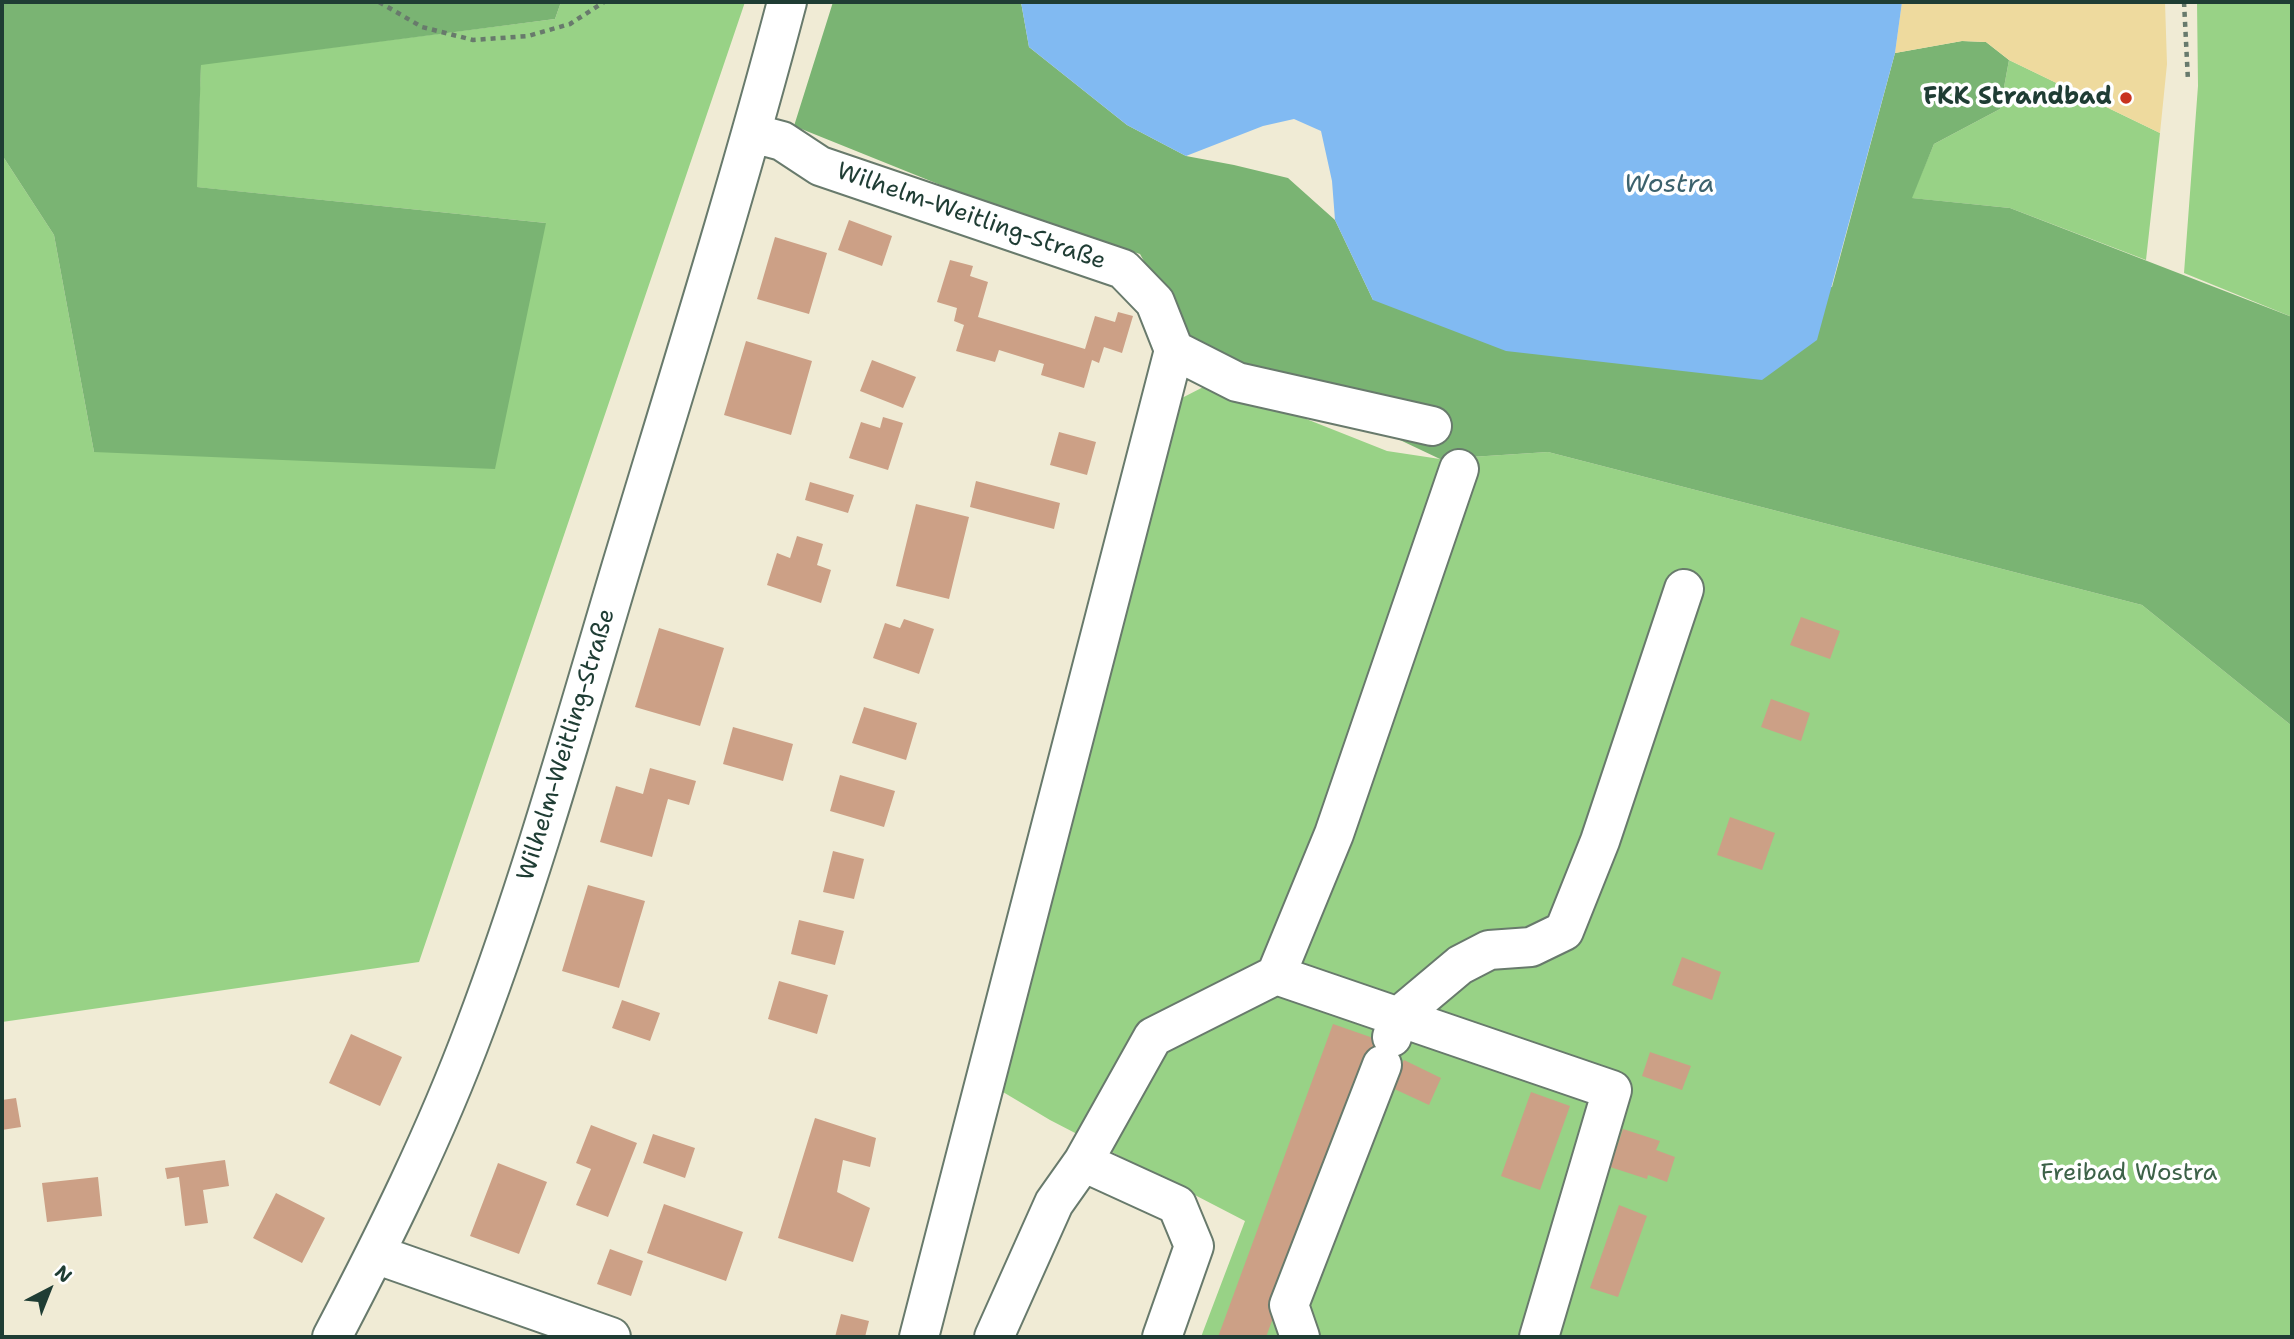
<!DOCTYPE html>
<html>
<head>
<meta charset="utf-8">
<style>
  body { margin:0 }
  #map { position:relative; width:2294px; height:1339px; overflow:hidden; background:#f0ebd5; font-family:"Shantell Sans",sans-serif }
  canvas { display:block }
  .frame { position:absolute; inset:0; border:4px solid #1f3d34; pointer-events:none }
  .north { position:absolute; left:14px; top:1255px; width:70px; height:70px; -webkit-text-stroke:5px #fff; paint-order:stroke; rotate:42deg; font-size:19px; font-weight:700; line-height:28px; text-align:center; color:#1f3d34 }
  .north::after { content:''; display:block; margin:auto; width:24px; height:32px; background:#1f3d34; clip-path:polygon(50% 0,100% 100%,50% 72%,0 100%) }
</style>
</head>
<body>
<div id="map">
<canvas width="2294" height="1339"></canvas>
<div class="frame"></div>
<div class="north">N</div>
</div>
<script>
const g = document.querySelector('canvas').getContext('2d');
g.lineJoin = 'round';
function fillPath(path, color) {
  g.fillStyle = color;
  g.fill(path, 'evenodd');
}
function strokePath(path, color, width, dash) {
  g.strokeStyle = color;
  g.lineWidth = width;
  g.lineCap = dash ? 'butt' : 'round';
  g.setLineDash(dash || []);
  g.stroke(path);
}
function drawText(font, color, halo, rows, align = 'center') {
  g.font = font + ' "Shantell Sans",sans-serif';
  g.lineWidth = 7;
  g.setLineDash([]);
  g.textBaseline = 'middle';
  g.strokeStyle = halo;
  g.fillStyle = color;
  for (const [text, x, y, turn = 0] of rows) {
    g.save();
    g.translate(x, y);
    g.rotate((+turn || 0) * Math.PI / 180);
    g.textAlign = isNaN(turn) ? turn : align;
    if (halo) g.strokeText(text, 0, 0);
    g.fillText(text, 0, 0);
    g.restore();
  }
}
fillPath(new Path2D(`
  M561 2H745L419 962 2 1022V155L54 235 94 452 546 223 196 187 201 64 555 19Z
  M2197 2H2292V317L2184 273 2198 86Z
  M2009 60 2160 133 2146 260 2010 208 1911 198 1934 144 2000 109Z
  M1213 382 1387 451 1440 459 1548 452 2142 605 2292 726V1337H1201L1245 1221 1050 1120 1003 1092 1178 400Z`), '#98d286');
fillPath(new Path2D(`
  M2 2H561L555 19 201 65 197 187 546 223 495 469 94 452 54 235 2 155Z
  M833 2H1021L1029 47 1127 125 1186 156 1234 165 1288 178 1335 220 1373 300 1832 287 1895 53 1962 41 1986 42 2009 60 2000 109 1934 144 1912 198 2010 208 2292 317V726L2142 605 1548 452 1440 459 1187 339 1140 254 1010 213 794 126Z`), '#7ab473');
fillPath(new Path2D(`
  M1902 2H2165L2167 64 2160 133 2009 60 1986 42 1962 41 1895 53Z`), '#eeda9e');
fillPath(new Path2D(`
  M1021 2H1902L1895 53 1817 340 1762 380 1506 351 1373 300 1335 220 1332 181 1321 131 1294 119 1263 126 1186 156 1127 125 1029 47Z`), '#81baf2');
fillPath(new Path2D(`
  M849 220 892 236 882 266 838 250Z
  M775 237 827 253 809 314 757 299Z
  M950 260 973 266 970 276 988 282 978 317 1085 349 1095 316 1115 322 1118 312 1133 316 1122 353 1104 347 1099 363 1092 360 1084 388 1041 375 1044 364 999 350 995 362 956 351 964 325 954 321 957 308 937 302Z
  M746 341 812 361 791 435 724 415Z
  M872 360 916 377 903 408 860 391Z
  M883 417 903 423 888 470 849 458 861 422 880 428Z
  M1059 432 1096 442 1087 475 1050 465Z
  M976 481 1060 503 1054 529 970 507Z
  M810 482 854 495 848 513 805 500Z
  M916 504 969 517 949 599 896 586Z
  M797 536 823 544 817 565 831 570 821 603 767 585 777 553 790 558Z
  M1801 617 1840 631 1830 659 1790 645Z
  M904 619 934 629 919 674 873 658 885 623 900 628Z
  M659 628 724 648 700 726 635 707Z
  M1771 699 1810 713 1801 741 1761 727Z
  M864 707 917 723 906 760 852 743Z
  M733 727 793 744 783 781 723 764Z
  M650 768 696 781 689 805 668 799 652 857 600 842 616 786 643 794Z
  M840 775 895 791 884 827 830 811Z
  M1730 817 1775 833 1762 870 1717 855Z
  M833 851 864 859 854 899 823 892Z
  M588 885 645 901 619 988 562 971Z
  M799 920 844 931 835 965 791 954Z
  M1682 957 1721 972 1712 1000 1672 985Z
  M779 981 828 995 817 1034 768 1019Z
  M622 1000 660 1013 650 1041 612 1028Z
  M1333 1024 1376 1039 1266 1337H1254L1246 1335 1245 1337H1218Z
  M351 1034 402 1057 380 1106 329 1083Z
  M1650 1052 1691 1066 1682 1090 1642 1076Z
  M1404 1060 1441 1078 1429 1105 1390 1087Z
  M1531 1092 1570 1106 1540 1190 1501 1176Z
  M16 1098 21 1127 2 1130V1100Z
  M815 1118 876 1138 870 1167 843 1160 837 1192 870 1208 853 1262 778 1238Z
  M591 1125 637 1143 608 1217 576 1205 591 1169 576 1163Z
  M1623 1129 1660 1141 1656 1150 1675 1157 1667 1182 1648 1175 1647 1179 1610 1167Z
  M653 1134 695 1148 685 1178 643 1163Z
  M225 1160 229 1186 203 1190 208 1223 185 1226 179 1177 167 1179 165 1168Z
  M498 1163 547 1182 519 1254 470 1236Z
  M98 1177 102 1216 47 1222 42 1183Z
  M276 1193 325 1218 302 1263 253 1238Z
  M664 1204 743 1232 726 1281 647 1253Z
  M1619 1205 1647 1216 1618 1297 1590 1288Z
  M610 1249 643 1261 631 1296 597 1284Z
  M841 1314 869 1321 865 1337H835Z`), '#cca086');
const minor = new Path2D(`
  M752 133 782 141 820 166 1123 269 1155 302 1174 350 1237 382 1432 426
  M1276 975 1612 1090 1539 1337
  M1392 1037 1398 1017 1460 965 1489 950 1531 947 1564 931 1600 841 1684 589
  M1083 1162 1177 1205 1194 1246 1162 1337
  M375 1254 611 1337
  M332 1337C385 1236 435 1135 475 1028 532 877 575 722 621 568 678 379 737 192 787 2
  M919 1337 1174 350
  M994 1337 1054 1203 1083 1162 1153 1037 1276 975 1334 834 1459 469
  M1300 1337 1289 1305 1382 1065`);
strokePath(minor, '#687a6c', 42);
strokePath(new Path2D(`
  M379 2 422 27 473 40 528 36 570 24 604 2
  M2184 2 2188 81`), '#687a6c', 4.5, [5, 5]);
strokePath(minor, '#fff', 38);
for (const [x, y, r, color] of [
  [2126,98,7,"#c8321e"]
]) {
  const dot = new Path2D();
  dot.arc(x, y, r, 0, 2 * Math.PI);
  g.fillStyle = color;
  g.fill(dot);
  strokePath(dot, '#fff', 2.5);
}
drawText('bold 24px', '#1f3d34', '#fff', [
  ["FKK Strandbad",2112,98]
], 'right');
drawText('24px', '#1f3d34', '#fff', [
  ["Wilhelm-Weitling-Straße",971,217,19],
  ["Wilhelm-Weitling-Straße",567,745,-73]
]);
drawText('24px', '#3d6248', '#fff', [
  ["Freibad Wostra",2129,1174]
]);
drawText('italic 26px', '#3c626d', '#fff', [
  ["Wostra",1669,185]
]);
</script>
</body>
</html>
